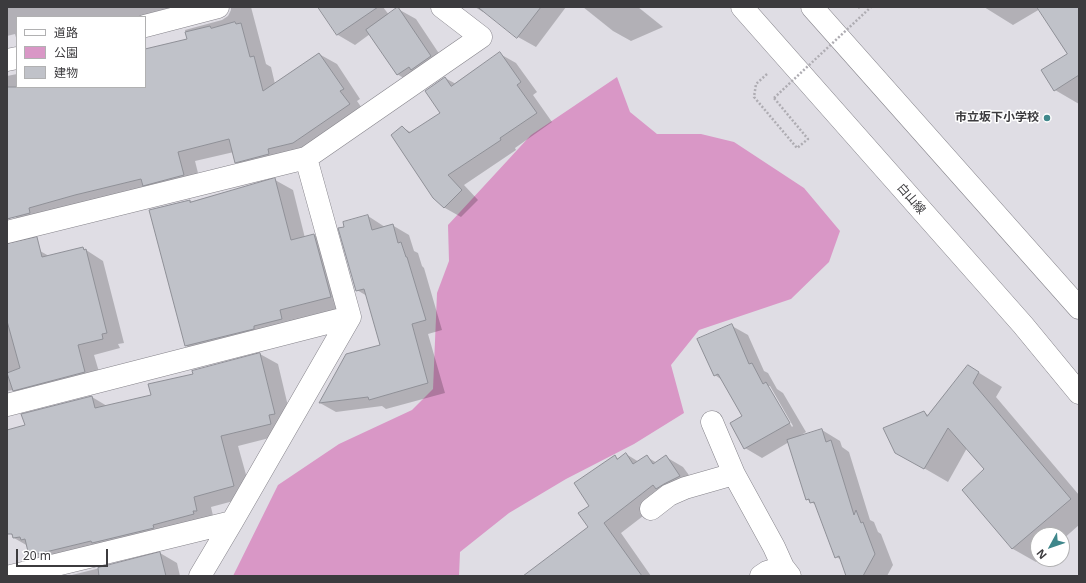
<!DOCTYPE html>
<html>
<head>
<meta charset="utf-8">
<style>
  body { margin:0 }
  #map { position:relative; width:1086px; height:583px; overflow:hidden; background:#dfdde4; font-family:"Noto Sans","Noto Sans JP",sans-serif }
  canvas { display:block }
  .frame { position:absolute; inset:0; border:8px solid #3c3b3e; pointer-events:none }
  .legend { position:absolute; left:16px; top:16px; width:130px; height:72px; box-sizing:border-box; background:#fff; border:1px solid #b1b1b2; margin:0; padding:5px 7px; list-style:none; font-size:12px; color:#3c3b3e }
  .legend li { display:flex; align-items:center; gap:8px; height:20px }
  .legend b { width:20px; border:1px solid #b1b1b2 }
  .north { position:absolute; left:1030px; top:527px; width:40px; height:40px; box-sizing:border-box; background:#fff; border:1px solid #b1b1b2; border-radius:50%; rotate:230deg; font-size:11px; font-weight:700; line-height:16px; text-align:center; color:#3c3b3e }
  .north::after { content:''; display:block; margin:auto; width:14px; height:18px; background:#3f878b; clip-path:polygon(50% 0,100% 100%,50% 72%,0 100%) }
  .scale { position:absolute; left:16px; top:549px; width:92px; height:18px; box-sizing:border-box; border:2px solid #3c3b3e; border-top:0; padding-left:5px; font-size:12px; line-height:14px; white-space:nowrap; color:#3c3b3e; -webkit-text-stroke:3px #fff; paint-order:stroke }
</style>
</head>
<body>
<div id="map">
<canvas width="1086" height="583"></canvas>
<div class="frame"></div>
<ul class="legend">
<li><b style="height:5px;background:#fff"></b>道路</li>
<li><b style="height:11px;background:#d997c6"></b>公園</li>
<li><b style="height:11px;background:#c0c2c9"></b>建物</li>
</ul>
<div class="north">N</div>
<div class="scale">20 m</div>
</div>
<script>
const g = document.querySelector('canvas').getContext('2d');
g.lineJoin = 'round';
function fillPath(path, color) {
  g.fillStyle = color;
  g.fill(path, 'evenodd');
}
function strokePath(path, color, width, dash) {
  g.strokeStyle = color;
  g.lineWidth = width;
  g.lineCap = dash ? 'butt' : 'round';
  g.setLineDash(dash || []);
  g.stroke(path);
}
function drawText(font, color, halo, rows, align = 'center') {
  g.font = font + ' "Noto Sans","Noto Sans JP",sans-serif';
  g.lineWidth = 3;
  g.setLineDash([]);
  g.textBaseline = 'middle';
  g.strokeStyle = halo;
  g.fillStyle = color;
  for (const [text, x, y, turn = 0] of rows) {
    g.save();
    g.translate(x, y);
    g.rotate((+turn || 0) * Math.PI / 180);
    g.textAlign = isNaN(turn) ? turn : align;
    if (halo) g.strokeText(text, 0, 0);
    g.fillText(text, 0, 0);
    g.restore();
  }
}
fillPath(new Path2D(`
  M617 77 630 112 657 134H701L734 142 804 188 840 231 829 262 791 299 699 330 671 365 684 413 634 444 566 479 509 513 460 552 459 576H233L278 485 339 444 412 410 433 389 437 293 449 261 448 225 531 135Z`), '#d997c6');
fillPath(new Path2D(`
  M7 7H174L136 17H17V41L15 34 7 36Z
  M231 7H251L266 64 271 67 275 84 319 54 337 64 360 99 357 101 366 114 311 152 253 172 236 162 234 152 195 161 201 185 25 223 15 217 7 219V76L17 74V87H145V50L188 39 185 30 222 20 228 16 231 10Z
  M319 7H383L389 15 398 9 416 19 448 67 415 85 397 74 370 34 355 45 338 35Z
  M475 7H566L536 47 518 37 484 11 483 12Z
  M583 7H638L663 27 631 41 613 31Z
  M984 7H1079V104L1055 90 1068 54 1040 9 1013 25Z
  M500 54 516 63 537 92 533 95 552 122 515 148 516 150 464 185 478 200 461 217 445 208 435 197 402 127 412 133 441 113 445 78 456 84Z
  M275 180 293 190 305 238 314 235 332 245 348 307 204 356 186 346 190 201 193 202Z
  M368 216 385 227 392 225 409 235 414 251 418 253 422 266 424 268 442 330 428 334 445 393 386 409 382 406 336 412 320 403 381 346 367 296 357 290 345 227Z
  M83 248 103 261 124 343 118 344 120 348 94 355 102 382 31 400 13 390 7 391V260L40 251 49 256Z
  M732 326 748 335 764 371 768 373 777 389 783 393 806 432 798 437 822 430 840 441 842 447 849 452 870 520 874 522 878 532 881 534 893 565 887 576H847L842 560 836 557 816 505 806 499 789 442 762 458 745 448 744 416 722 380 715 375ZM768 386H770L793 426 792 427Z
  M260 354 278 364 292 423 289 433 238 446 252 496 211 507 214 520 48 568 30 558 28 546 14 538 13 536 10 533 7 523V431L26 426 92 397 107 406 152 396 194 375Z
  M968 366 1002 387 996 397 1079 495V525L1062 540V535H1038V559H1040L1036 562 1013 549 963 490 985 469 967 448 948 482 896 452 924 412 928 415Z
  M626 454 639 462 647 457 657 463 666 457 683 467 697 486 669 496 621 533 651 576H524L589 528 590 506 615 457 619 459Z
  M160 553 177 563 180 576H68Z`), '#0003');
const building = new Path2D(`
  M318 7H378L337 35Z
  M398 7 431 56 411 70 409 67 397 75 366 30Z
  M478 7H541L517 38Z
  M1037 7H1079V75L1054 91 1041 70 1067 54Z
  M235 22 236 24 241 23 250 57 254 56 263 91 319 53 344 89 340 91 350 104 293 143 268 149 269 154 235 163 229 139 178 152 184 175 143 186 141 179 75 195 29 208 30 213 7 219V87H145V49L187 39 185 32 210 26 211 28Z
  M500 52 521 82 517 85 537 113 500 138 501 140 448 175 462 190 444 208 433 198 391 135 402 126 409 133 440 113 425 91 445 77 451 86Z
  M275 178 291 240 314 234 331 297 280 310 282 319 254 326V329L185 346 149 210 190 200V202Z
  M368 215 372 230 393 224 398 243 401 242 406 257H407L426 320 412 324 428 383 369 400 368 397 319 403 346 354 380 345 364 289 356 291 338 228 344 227 343 222Z
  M37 237 42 257 83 247 84 250 86 249 107 333 102 334 103 339 78 345 85 372 13 391 7 373 20 368 7 321V244Z
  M732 324 749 364 752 363 763 384 766 382 790 423 744 449 730 423 742 416 718 374 714 376 697 339Z
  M260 353 275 414 269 415 271 424 221 436 234 486 194 497 197 511H193L194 514 153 525 154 528 92 543 91 541 29 556 25 539 21 540 20 537 13 538 12 534H7V430L25 425 21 414 92 396 95 408 151 395 148 384 193 374 192 371Z
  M968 365 979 372 973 383 1071 499 1012 549 962 490 984 469 948 428 924 469 895 453 883 428 924 411 927 416Z
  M822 429 826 442 831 440 854 515 856 510 861 523 863 522 875 554 863 576H846L839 556 835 558 814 502 810 503 809 499 806 500 787 440Z
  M626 453 633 464 647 455 653 464 666 455 680 476 664 484 656 489 653 485 604 523 642 576H523L588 527 578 513 589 506 574 483 615 455 617 459Z
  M160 552 166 576H99L98 568Z`);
fillPath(building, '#c0c2c9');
strokePath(building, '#8f9097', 1);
const minor = new Path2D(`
  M742 7 1023 325 1079 393
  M812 7 1079 308
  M145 26 218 7
  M7 60 17 58
  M7 232 306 158
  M7 405 350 317
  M712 422 734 474 774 547 783 567 790 576
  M651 509 669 495 685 488 734 474
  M11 576 232 522
  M200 576 232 522 350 317 306 158 481 37 442 7
  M761 576 767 572 783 567`);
strokePath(minor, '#85838a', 23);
strokePath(new Path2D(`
  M858 8 859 7
  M767 74 756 84 754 97 797 148 808 139 774 98`), '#aeacb2', 2.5, [2, 2]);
strokePath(minor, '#fff', 22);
strokePath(new Path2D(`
  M774 98 871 7`), '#aeacb2', 2.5, [2, 2]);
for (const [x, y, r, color] of [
  [1047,118,4,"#3f878b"]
]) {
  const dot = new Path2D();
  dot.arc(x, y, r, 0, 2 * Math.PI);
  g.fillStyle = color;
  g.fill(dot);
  strokePath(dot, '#fff', 1.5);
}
drawText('bold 12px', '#3c3b3e', '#fff', [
  ["市立坂下小学校",1039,118]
], 'right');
drawText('12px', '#3c3b3e', '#fff', [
  ["白山線",911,199,49]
]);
</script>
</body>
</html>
